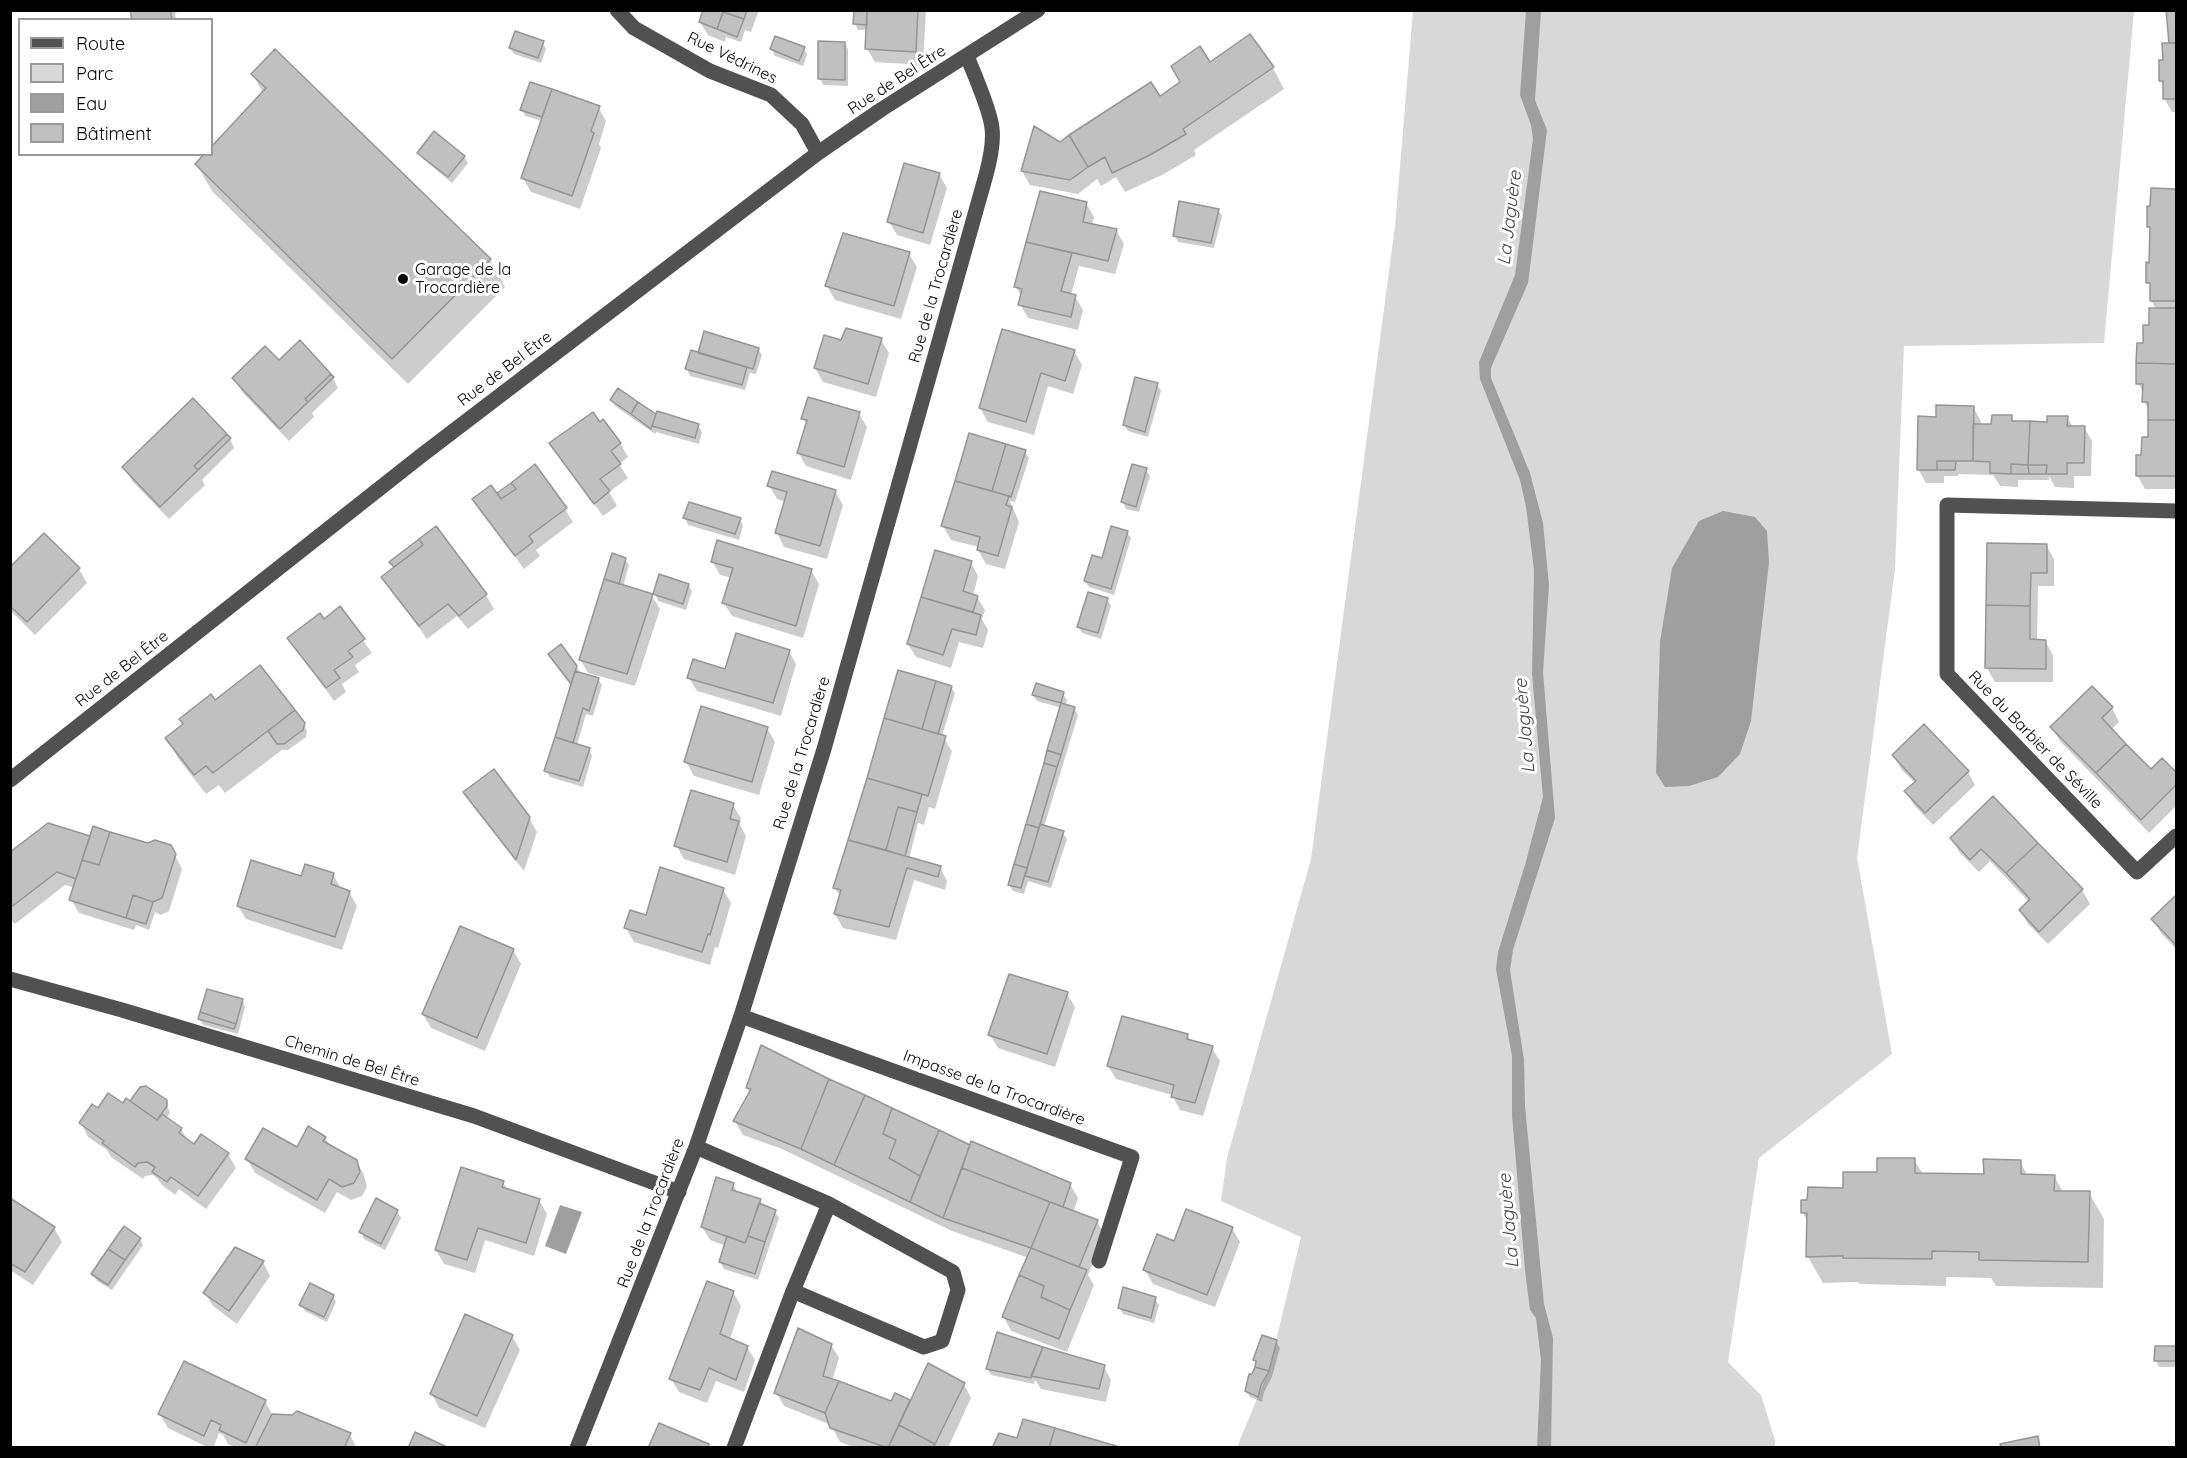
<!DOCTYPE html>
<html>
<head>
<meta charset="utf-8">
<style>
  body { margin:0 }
  #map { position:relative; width:2187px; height:1458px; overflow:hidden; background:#fff; font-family:Quicksand,sans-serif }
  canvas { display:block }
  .frame { position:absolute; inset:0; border:12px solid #000; pointer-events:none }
  .legend { position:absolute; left:18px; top:18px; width:195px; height:138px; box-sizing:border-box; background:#fff; border:2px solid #999; margin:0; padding:8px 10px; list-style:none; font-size:18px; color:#000 }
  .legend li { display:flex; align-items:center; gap:12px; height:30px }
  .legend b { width:30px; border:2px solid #999 }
</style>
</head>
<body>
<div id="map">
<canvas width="2187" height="1458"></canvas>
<div class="frame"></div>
<ul class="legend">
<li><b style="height:8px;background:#515151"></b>Route</li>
<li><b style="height:16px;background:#d8d8d8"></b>Parc</li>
<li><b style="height:16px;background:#9f9f9f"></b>Eau</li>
<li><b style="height:16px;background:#c0c0c0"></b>Bâtiment</li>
</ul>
</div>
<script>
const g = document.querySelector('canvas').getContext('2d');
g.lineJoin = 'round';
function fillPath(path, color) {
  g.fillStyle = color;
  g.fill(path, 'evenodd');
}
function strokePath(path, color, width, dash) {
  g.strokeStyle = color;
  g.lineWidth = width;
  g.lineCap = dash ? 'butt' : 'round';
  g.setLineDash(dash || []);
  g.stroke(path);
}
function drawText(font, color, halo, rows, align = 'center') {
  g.font = font + ' Quicksand,sans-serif';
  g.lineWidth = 6;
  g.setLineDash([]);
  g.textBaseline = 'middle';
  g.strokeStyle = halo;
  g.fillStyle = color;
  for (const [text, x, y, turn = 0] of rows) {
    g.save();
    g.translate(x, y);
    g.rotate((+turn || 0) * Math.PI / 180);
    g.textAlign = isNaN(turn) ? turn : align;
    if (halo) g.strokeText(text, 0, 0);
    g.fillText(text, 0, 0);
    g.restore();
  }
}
fillPath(new Path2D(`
  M1413 11H2134L2104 343 1904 346 1895 569 1857 858 1892 1054 1759 1158 1728 1362 1761 1395 1775 1440V1447H1237L1269 1370 1301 1237 1221 1201 1227 1158 1311 859 1395 226Z`), '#d8d8d8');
fillPath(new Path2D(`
  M1526 11H1541L1535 100 1547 130 1532 252 1528 283 1491 368V378L1530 473 1543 523 1549 585 1543 672 1555 818 1513 950 1510 970 1524 1060 1525 1106 1544 1304 1553 1338 1551 1448 1537 1447 1541 1360 1536 1318 1530 1310 1525 1270 1512 1115V1056L1496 969 1498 952 1525 865 1543 797 1532 674 1534 570 1526 507 1520 480 1480 379 1479 362 1515 275 1533 139 1531 125 1520 95Z
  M1723 511 1755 517 1767 531 1769 562 1751 721 1740 754 1718 777 1689 786 1665 787 1656 773 1660 642 1672 568 1699 521Z
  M560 1205 582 1212 566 1254 545 1246Z`), '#9f9f9f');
fillPath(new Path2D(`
  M132 10H186L175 13 176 20H134Z
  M704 10H759L751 32 745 30 741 42 726 37 725 42 708 35 700 22Z
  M855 10H926L923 65 875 62 867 49 868 30H858L855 23Z
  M2167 10H2176V112H2172L2164 98V87L2161 81V62L2164 61 2170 44Z
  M1249 36 1273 68 1284 89 1194 150 1196 155 1162 175 1125 192 1116 177 1101 186 1097 179 1078 194 1030 185 1022 171 1060 144 1160 98Z
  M543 43 546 49 541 63 514 54 510 48Z
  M844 43 848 49V86L823 85 820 78Z
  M804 48 807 55 803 66 775 56 772 49Z
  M275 51 490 260 505 287 408 384 212 191 197 165 212 154V149L263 93 253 75Z
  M531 84 598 107 606 121 599 144 601 148 580 209 531 192 523 178 542 121 525 116 522 109Z
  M419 153 464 157 468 163 452 183 423 159Z
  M939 174 947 188 930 245 897 235 889 221Z
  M2152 190H2176V489H2145L2137 475 2149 439V411L2144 401V394L2138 383 2145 344 2156 309 2151 300V288L2148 282 2151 264V231L2149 226Z
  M1041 193 1086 203 1094 217 1092 225 1116 230 1124 244 1115 274 1079 266 1071 295 1075 297 1083 310 1078 330 1028 318 1020 304 1022 297 1016 287Z
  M1218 210 1222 216 1214 248 1178 242 1174 235Z
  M909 254 917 267 901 319 835 300 827 286Z
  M881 340 889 353 876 397 823 382 815 368 842 342Z
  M300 342 333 378 338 388 312 413 314 417 289 441 242 392 234 378 279 362Z
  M758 349 762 355 756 374 750 373 745 390 690 376 687 369 699 354Z
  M1074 351 1082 365 1073 394 1048 386 1034 435 988 422 980 408Z
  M1157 384 1161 391 1148 437 1128 431 1124 425Z
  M618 390 657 417 698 425 702 432 699 444 656 432 655 434 615 406 612 400Z
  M193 400 230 439 234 448 202 480 205 485 169 519 132 481 124 467Z
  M1973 407 1981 421V426L1992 425 2011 417 2014 423H2049L2067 417 2073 427H2084L2092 441 2091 476H2074V488L2055 487 2049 476V480H2018V487L2000 486 1993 475 1958 474V476H1944V483H1926L1918 469 1937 418Z
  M859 414 867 427 851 480 806 466 798 452 807 425 803 418Z
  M970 435 1025 452 1029 458 1015 502 1010 501 1019 522 1005 569 986 564 978 550 979 547 951 540 943 526Z
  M620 443 628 457 619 464 628 478 609 492 617 506 603 516 551 444Z
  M1146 470 1150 476 1139 512 1126 509 1123 502Z
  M769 485 835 491 843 505 827 559 784 547 777 533 786 502 777 499Z
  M474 499 565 509 573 522 536 550 540 556 524 569Z
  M685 518 740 519 743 526 739 540 688 525Z
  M436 528 486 595 494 609 468 629 457 616 427 639 383 577 395 568 391 562 418 541 422 546 423 545Z
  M1127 532 1131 538 1114 595 1089 587 1085 581Z
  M44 535 79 569 87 583 35 635 10 610V570Z
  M1988 545H2046L2054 559V586H2038L2037 641H2045L2053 655V682H1995L1987 668Z
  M936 552 971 563 978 576 973 596 977 597 985 610 982 619 988 630 983 648 959 642 951 668 916 657 908 644Z
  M625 559 629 565 623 587 652 596 660 609 635 686 588 673 580 659Z
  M712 561 811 570 819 584 803 638 732 616 724 603 732 578 720 575Z
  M688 585 692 591 686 610 658 601 655 594Z
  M1107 599 1111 606 1101 639 1082 633 1079 627Z
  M340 608 372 653 355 665 359 672 342 684 346 692 334 701 289 638 323 621Z
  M789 651 796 664 781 716 697 691 689 678 726 670Z
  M554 660 576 666 580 673 598 679 602 685 593 716 586 714 577 745 589 749 592 756 583 787 550 777 546 771 572 685Z
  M260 668 303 724 307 731 306 737 288 750H282L225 793 219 785 206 794 178 758 167 738Z
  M899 672 951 687 955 693 942 736 952 751 935 809 929 807 924 825 918 823 909 859 940 867 947 881 945 890 914 880 896 940 843 928 835 914 841 897 835 888Z
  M1063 694 1067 700 1065 706 1074 708 1078 715 1044 827 1063 833 1067 839 1051 888 1028 881 1024 894 1013 891 1009 885 1062 708 1037 701 1033 695Z
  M2112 708 2119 722 2111 730 2151 771 2162 760 2176 774V806L2149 833 2060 741 2052 728Z
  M767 728 775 742 759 795 694 776 686 762Z
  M1894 755 1968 772 1975 785 1933 825 1914 805 1906 792 1915 783 1901 769Z
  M465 793 529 818 537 832 524 871 473 806Z
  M1993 798 2082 890 2090 904 2048 944 2028 924 2020 911 2029 902 1990 861 1979 872 1959 852 1952 839Z
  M733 805 741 818 740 825 746 836 735 875 684 859 676 845Z
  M91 838 170 846 182 869 169 911 161 915 155 912 149 930 136 925 134 930 79 913 71 899 75 888 65 885 15 924 10 919V854Z
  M333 875 341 888 349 892 357 906 342 950 246 919 238 906 302 877Z
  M723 889 731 903 718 948 715 947 710 965 634 942 626 928 647 917Z
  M2176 897V949L2161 933 2153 919Z
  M513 950 521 964 485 1051 431 1028 423 1014Z
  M1067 994 1075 1007 1055 1067 998 1048 990 1035Z
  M242 1000 245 1007 238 1034 203 1025 199 1019Z
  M1187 1035 1191 1041 1212 1048 1220 1061 1203 1116 1180 1110 1172 1095 1116 1079 1108 1066Z
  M798 1067 971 1148 1070 1184 1078 1198 1073 1213 1097 1222 1105 1235 1088 1275 1094 1285 1067 1352 1011 1331 1004 1317 1029 1258 952 1231 782 1149 743 1135 735 1121 750 1093 747 1088Z
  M165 1101 170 1113 166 1119 181 1129 188 1141 194 1146 228 1154 236 1168 206 1209 179 1189 175 1195 162 1185 157 1178 153 1175 145 1176 143 1179 111 1157 107 1150 88 1137 81 1123 98 1110Z
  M325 1138 331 1147 356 1161 364 1175 367 1187 362 1196 351 1200 337 1192 325 1213 255 1173 247 1159 298 1149Z
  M1914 1160 1923 1174 1985 1175 2020 1162 2028 1176H2054L2063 1192 2089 1193 2104 1219 2103 1288 1996 1286 1991 1278 1946 1277V1286L1860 1284 1858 1282H1853L1823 1283 1808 1257V1223L1803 1213 1844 1189Z
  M503 1182 508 1191 539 1200 547 1214 534 1256 485 1240 475 1273 444 1264 436 1250Z
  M733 1184 738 1193 760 1200 763 1206 775 1212 779 1218 758 1280 724 1269 720 1262 726 1246 710 1240 702 1227Z
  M10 1199 54 1228 62 1242 33 1285 10 1270Z
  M397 1211 401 1218 385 1250 364 1239 361 1232Z
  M1232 1228 1240 1242 1215 1307 1153 1284 1145 1270 1175 1243Z
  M140 1239 143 1245 112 1290 97 1281 93 1274Z
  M263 1262 270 1276 237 1324 213 1306 205 1293Z
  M733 1292 741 1306 730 1339 747 1347 755 1360 744 1392 716 1381 707 1403 679 1392 671 1379Z
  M333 1296 336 1302 327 1322 305 1311 301 1305Z
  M1155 1299 1159 1305 1154 1323 1123 1314 1120 1308Z
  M512 1336 520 1350 485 1428 439 1408 432 1394Z
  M1276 1341 1280 1348 1272 1377 1264 1392 1262 1402 1250 1397 1246 1391 1257 1364 1255 1360Z
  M831 1345 839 1358 832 1381 891 1403 895 1395 910 1402 964 1384 971 1398 948 1448H856L840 1442 831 1425 784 1406 776 1392Z
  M2156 1347 2176 1348V1367H2159L2156 1360Z
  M1104 1367 1111 1380 1106 1402 1041 1389 1035 1380 1034 1384 991 1375 988 1369Z
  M265 1401 273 1416 350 1435 357 1448H236L228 1444 223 1435 219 1433 213 1448H209L168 1428 160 1414Z`), '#0003');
const building = new Path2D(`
  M130 10H170L172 19 132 20Z
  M703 10H747L744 19 723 12 717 29 699 22Z
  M854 10H867V25L853 24Z
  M867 10H918L916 52 865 49Z
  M2166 10H2176V43H2169Z
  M723 12 744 19 737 37 717 29Z
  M515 31 544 41 538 58 509 48Z
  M1250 34 1274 67 1183 129 1186 134 1150 155 1112 173 1105 157 1088 167 1069 135 1151 82 1160 96 1180 82 1171 66 1200 46 1210 62Z
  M775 36 805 47 799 61 770 49Z
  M818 41 845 42V80L818 79Z
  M2162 43H2176V99H2163V81H2159V60H2163Z
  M275 49 491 259 392 359 195 164 204 154H212V146L266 88 251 74Z
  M530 82 552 89 542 117 520 110Z
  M552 89 600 106 591 131 594 133 572 196 521 178Z
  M1034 126 1060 142 1069 135 1088 167 1070 180 1021 171Z
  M434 131 465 156 448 177 417 153Z
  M904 163 940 173 923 233 887 222Z
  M2151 188 2176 189V301H2150V283H2146V262L2149 263 2150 227H2147V206H2150Z
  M1040 191 1087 202 1083 222 1117 229 1108 261 1026 242Z
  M1179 201 1219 209 1211 243 1173 236Z
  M843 233 910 252 894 306 825 286Z
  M1026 242 1072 253 1061 291 1076 295 1071 317 1018 305 1022 289 1014 287Z
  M2149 308H2176V364L2136 363 2137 343H2143V325H2149Z
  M846 328 882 338 868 384 814 368 824 335 841 340Z
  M1002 329 1075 350 1065 381 1041 373 1026 422 979 408Z
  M704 331 759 348 753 369 698 353Z
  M300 340 331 374 305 399 308 402 280 429 232 378 265 346 279 360Z
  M691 350 747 367 742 385 685 369Z
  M2136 363 2176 364V420H2148V402H2142L2143 384H2136Z
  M331 374 334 377 308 402 305 399Z
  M1135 377 1158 383 1145 432 1123 425Z
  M618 388 638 402 631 414 610 400Z
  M808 397 860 412 844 467 797 453 807 420 801 419Z
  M193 398 227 434 194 466 198 470 160 507 122 467Z
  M638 402 656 414 651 429 631 414Z
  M1936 405 1974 406 1973 461H1937V470H1917L1918 416 1936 417Z
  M657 411 699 424 695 438 652 426Z
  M593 412 600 422 603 419 621 443 611 451 621 464 600 479 610 491 594 504 549 443Z
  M1992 415H2012V421H2030L2028 465 2011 464V474L1990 473V462L1973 461V424H1991Z
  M2047 416H2068L2067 426H2085L2084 463H2067V474H2046L2047 465H2028L2030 421 2047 422Z
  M2148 420H2176V476H2136V455H2141L2142 437H2148Z
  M969 433 1006 444 992 491 955 481Z
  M227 434 231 438 198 470 194 466Z
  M1006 444 1026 450 1011 497 992 491Z
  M1937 461H1956L1955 470H1937Z
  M535 464 567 508 529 536 533 542 515 556 472 499 491 485 501 499 516 489 511 483Z
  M1132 464 1147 468 1136 507 1121 502Z
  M2011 464 2028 465 2029 474H2011Z
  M2028 465H2047L2046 474H2029Z
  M772 471 836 490 820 546 775 533 787 492 767 486Z
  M955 481 1009 496 1006 505 1012 507 998 556 977 550 980 537 941 526Z
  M511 483 516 489 501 499 497 493Z
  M689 502 741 518 735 534 683 518Z
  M436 526 487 594 459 616 448 604 419 626 381 577 423 545 419 539Z
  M1111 526 1128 531 1111 589 1084 581 1092 555 1102 558Z
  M44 533 80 568 27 622 10 606V567Z
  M419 539 423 545 394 567 389 562Z
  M717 540 812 569 796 626 722 603 733 568 711 562Z
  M1987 543 2047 544V573H2031L2030 606 1986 605Z
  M935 550 972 561 963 591 978 596 973 612 921 597Z
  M612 553 626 558 619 584 604 579Z
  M659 574 689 584 683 604 653 594Z
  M604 579 653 594 627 674 579 660Z
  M1088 592 1108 598 1098 633 1077 627Z
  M921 597 981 615 976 635 952 629 943 655 907 644Z
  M1986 605 2030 606V639L2046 640V669L1985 668Z
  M340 606 365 639 348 651 353 657 334 670 340 678 326 688 287 638 320 613 324 619Z
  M736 633 790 650 773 703 687 678 693 659 725 669Z
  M561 644 577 666 571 684 548 654Z
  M260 665 295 710 213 773 206 766 194 775 165 738 183 724 179 719 211 694 215 700Z
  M898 670 936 681 922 729 884 718Z
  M575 671 599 678 589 711 583 708 573 743 555 737Z
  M936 681 952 686 938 734 922 729Z
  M1036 683 1064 692 1061 703 1032 695Z
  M2092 686 2113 707 2102 718 2126 744 2096 773 2050 727Z
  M1061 703 1075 707 1061 755 1047 750Z
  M701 706 768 727 752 782 684 762Z
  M295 710 305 723 303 730 284 744H277L268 731Z
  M884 718 946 736 928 796 867 778Z
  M1924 724 1969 771 1925 813 1904 791 1916 781 1892 755Z
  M555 737 590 748 579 781 544 771Z
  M2126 744 2151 769 2162 758 2176 772V785L2141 820 2096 773Z
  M1047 750 1061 755 1057 767 1044 763Z
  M1044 763 1057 767 1039 828 1026 824Z
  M494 769 530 817 516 860 463 792Z
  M867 778 922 794 917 812 898 807 886 850 848 840Z
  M691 790 734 803 730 819 739 821 727 862 674 846Z
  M1993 796 2038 843 2006 873 1981 849 1970 860 1950 838Z
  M898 807 917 812 905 856 886 850Z
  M48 823 90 836 76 879 57 872 10 908V852Z
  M1026 824 1039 828 1027 868 1014 864Z
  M1040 824 1064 831 1048 882 1025 876Z
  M93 826 110 832 99 865 82 860Z
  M110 832 148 843 155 840 171 845 176 854 162 898 153 902 133 895 126 918 69 900 82 860 99 865Z
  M848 840 941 866 938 877 907 868 889 927 834 914 841 890 833 888Z
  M2038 843 2083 889 2039 932 2019 910 2030 899 2006 873Z
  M251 860 301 876 305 864 334 873 331 884 350 891 335 937 237 906Z
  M1014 864 1027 868 1021 888 1008 885Z
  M660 867 724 888 710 935 708 934 702 952 624 928 630 910 646 915Z
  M133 895 153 902 146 924 126 918Z
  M2176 895V945L2151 919Z
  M460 926 514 949 477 1038 422 1014Z
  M1009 974 1068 992 1047 1054 988 1035Z
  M207 989 243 999 236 1024 200 1012Z
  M200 1012 236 1024 234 1029 198 1019Z
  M1122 1016 1188 1034 1187 1039 1213 1046 1195 1103 1171 1097 1174 1085 1107 1066Z
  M761 1045 829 1079 801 1149 733 1121 751 1089 746 1088Z
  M829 1079 865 1095 834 1165 801 1149Z
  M146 1086 167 1100V1106L157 1120 130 1101 140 1087Z
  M108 1093 123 1103 126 1098 157 1120 162 1114 182 1128 179 1133 194 1144 201 1134 229 1153 198 1196 171 1177 167 1182 152 1172 155 1167 147 1162 138 1163 135 1167 102 1143 104 1141 79 1123 92 1104 98 1108Z
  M865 1095 892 1108 883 1134 896 1140 889 1158 920 1176 910 1202 834 1165Z
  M892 1108 939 1130 920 1176 889 1158 896 1140 883 1134Z
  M308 1126 326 1137 323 1141 357 1160 360 1172 354 1183 342 1187 329 1179 317 1200 245 1159 263 1128 297 1147Z
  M939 1130 970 1145 943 1218 910 1202Z
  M971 1141 1071 1183 1063 1207 962 1168Z
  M1877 1158H1915V1173L1984 1174 1983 1159 2021 1160V1174L2055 1175 2054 1191H2090L2088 1262 1979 1260V1252L1932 1251V1259L1843 1258V1256H1837L1806 1257 1807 1213H1801V1200H1807L1808 1187 1843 1188V1172H1877Z
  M461 1167 504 1181 502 1187 540 1199 526 1243 478 1228 467 1260 435 1250Z
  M962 1168 1050 1202 1031 1248 943 1218Z
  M716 1177 734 1183 732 1190 761 1199 745 1243 701 1227Z
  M10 1198 55 1227 25 1272 10 1263Z
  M376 1198 398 1210 381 1244 359 1232Z
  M1050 1202 1098 1220 1079 1267 1031 1248Z
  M759 1203 776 1210 765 1242 748 1236Z
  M1186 1209 1233 1227 1207 1295 1143 1270 1157 1234 1174 1241Z
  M124 1226 141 1238 125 1260 108 1249Z
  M727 1236 745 1243 748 1236 765 1242 755 1274 719 1262Z
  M235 1247 264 1261 229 1311 203 1293Z
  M1031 1248 1087 1270 1070 1310 1041 1297 1044 1286 1019 1275Z
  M108 1249 125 1260 108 1285 91 1274Z
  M1019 1275 1044 1286 1041 1297 1070 1310 1059 1339 1002 1317Z
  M707 1281 734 1291 720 1334 748 1346 736 1380 709 1368 700 1390 669 1379Z
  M310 1283 334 1295 324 1317 299 1305Z
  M1123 1287 1156 1297 1151 1318 1118 1308Z
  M465 1314 513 1335 477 1416 430 1394Z
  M798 1328 832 1344 823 1376 839 1381 825 1413 774 1393Z
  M997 1332 1043 1347 1031 1378 986 1369Z
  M1262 1335 1277 1340 1269 1371 1255 1367 1256 1361 1253 1360Z
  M2155 1346H2176V1361H2154Z
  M1043 1347 1105 1365 1099 1389 1031 1376Z
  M184 1361 266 1400 246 1443 219 1430 221 1425 211 1420 204 1436 158 1414Z
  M928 1363 965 1383 935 1444 899 1425Z
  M1255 1367 1269 1371 1261 1385 1258 1397 1245 1391 1249 1374H1252Z
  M839 1381 891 1401 895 1393 910 1400 888 1448 830 1428 825 1413Z
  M297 1411 351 1433 344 1448H255L272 1414 292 1415Z
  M1023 1419 1055 1428 1049 1448H992L999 1433 1017 1438Z
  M659 1423 709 1444 708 1448H648Z
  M899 1425 935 1444 933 1448H888Z
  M1055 1428 1123 1448H1049Z
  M415 1432 449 1448H408Z
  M2038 1436 2040 1448H2001L2000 1444Z`);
fillPath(building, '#c0c0c0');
strokePath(building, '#959595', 1.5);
strokePath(new Path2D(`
  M617 10 634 28 710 71 771 95 802 124 818 153
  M2176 511 1947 505V674L2137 872 2176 836
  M10 780 422 455 818 153 882 109 1038 10
  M10 979 122 1010 474 1116 679 1192
  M741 1016 1132 1157 1099 1261
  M696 1147 829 1204 953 1272 958 1290 942 1341 924 1347 793 1291 829 1204
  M577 1448 696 1147 741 1016 824 749 986 175C990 160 994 143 992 128 990 109 974 74 967 56
  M734 1448 793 1291`), '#515151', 15);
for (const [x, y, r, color] of [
  [403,279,6,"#000"]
]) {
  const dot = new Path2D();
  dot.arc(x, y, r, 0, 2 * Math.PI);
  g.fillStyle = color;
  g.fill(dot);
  strokePath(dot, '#fff', 2);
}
drawText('16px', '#000', '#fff', [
  ["Rue Védrines",732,58,26],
  ["Rue de Bel Être",897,80,-33],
  ["Rue de la Trocardière",936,286,-74],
  ["Rue de Bel Être",505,369,-37],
  ["Rue de Bel Être",122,669,-38],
  ["Rue du Barbier de Séville",2035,740,46],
  ["Rue de la Trocardière",802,753,-73],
  ["Chemin de Bel Être",352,1061,17],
  ["Impasse de la Trocardière",994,1088,20],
  ["Rue de la Trocardière",651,1213,-69]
]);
drawText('16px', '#000', '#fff', [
  ["Garage de la",415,270],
  ["Trocardière",415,288]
], 'left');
drawText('italic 18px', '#404040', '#fff', [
  ["La Jaguère",1510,218,-83],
  ["La Jaguère",1525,726,-95],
  ["La Jaguère",1509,1221,-95]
]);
</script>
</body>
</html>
